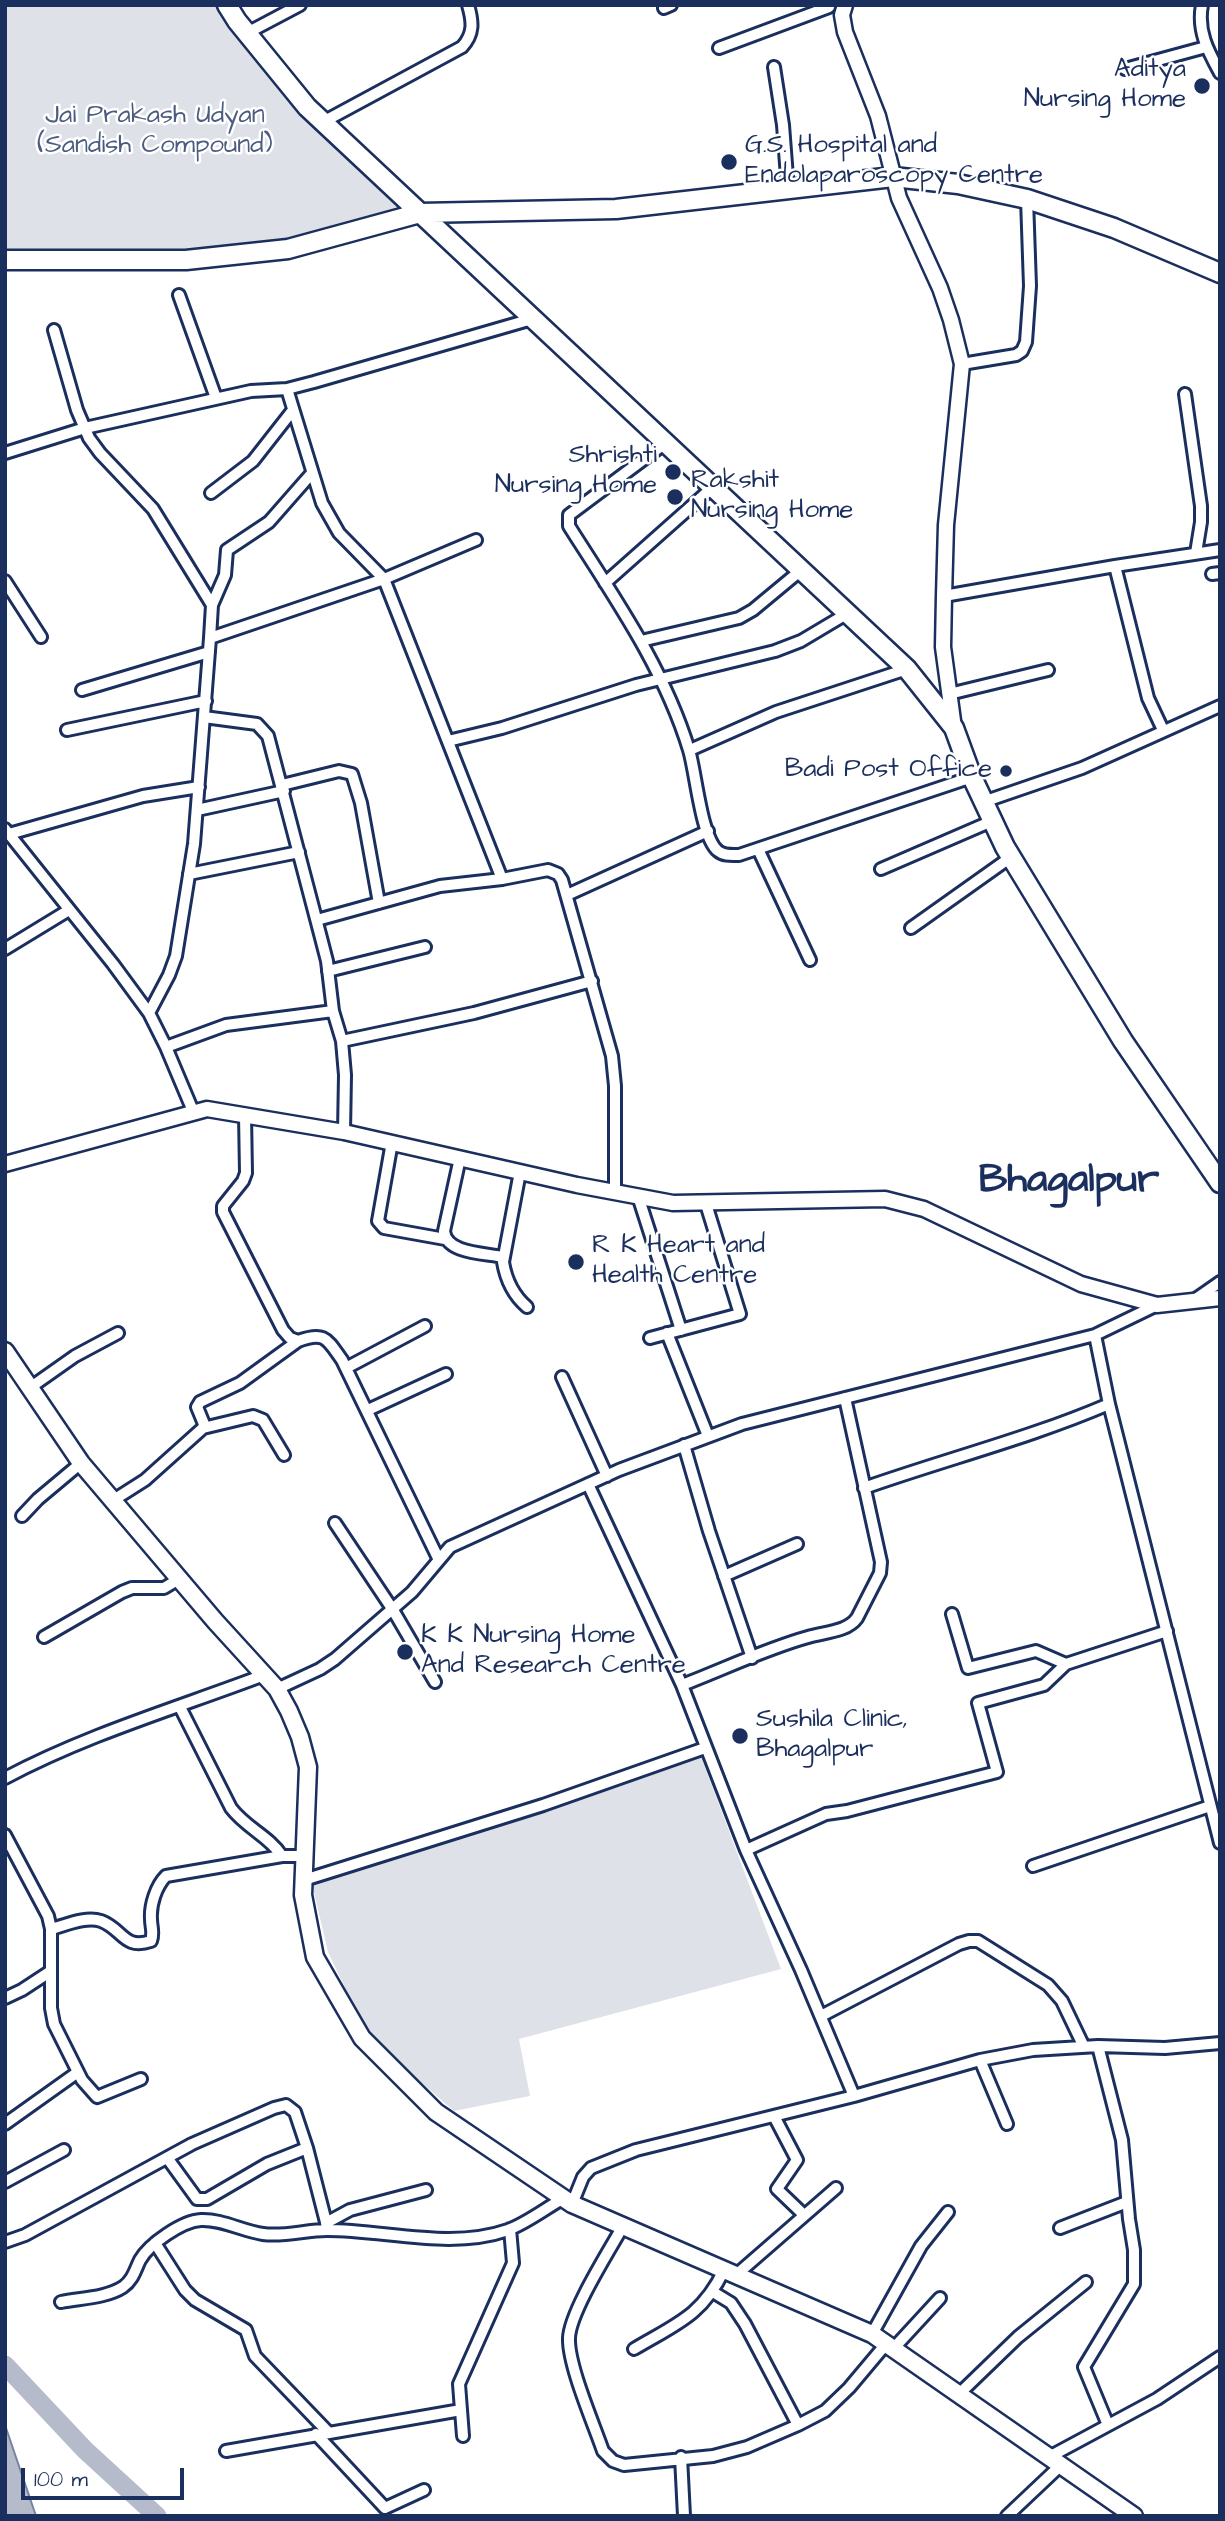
<!DOCTYPE html>
<html>
<head>
<meta charset="utf-8">
<style>
  body { margin:0 }
  #map { position:relative; width:1225px; height:2521px; overflow:hidden; background:#fff; font-family:"Architects Daughter",sans-serif }
  canvas { display:block }
  .frame { position:absolute; inset:0; border:7px solid #1b2f5e; pointer-events:none }
  .scale { position:absolute; left:21px; top:2468px; width:163px; height:32px; box-sizing:border-box; border:4px solid #1b2f5e; border-top:0; padding-left:9px; font-size:21px; line-height:24px; white-space:nowrap; color:#1b2f5e; -webkit-text-stroke:5px #fff; paint-order:stroke }
</style>
</head>
<body>
<div id="map">
<canvas width="1225" height="2521"></canvas>
<div class="frame"></div>
<div class="scale">100 m</div>
</div>
<script>
const g = document.querySelector('canvas').getContext('2d');
g.lineJoin = 'round';
function fillPath(path, color) {
  g.fillStyle = color;
  g.fill(path, 'evenodd');
}
function strokePath(path, color, width, dash) {
  g.strokeStyle = color;
  g.lineWidth = width;
  g.lineCap = dash ? 'butt' : 'round';
  g.setLineDash(dash || []);
  g.stroke(path);
}
function drawText(font, color, halo, rows, align = 'center') {
  g.font = font + ' "Architects Daughter",sans-serif';
  g.lineWidth = 5;
  g.setLineDash([]);
  g.textBaseline = 'middle';
  g.strokeStyle = halo;
  g.fillStyle = color;
  for (const [text, x, y, turn = 0] of rows) {
    g.save();
    g.translate(x, y);
    g.rotate((+turn || 0) * Math.PI / 180);
    g.textAlign = isNaN(turn) ? turn : align;
    if (halo) g.strokeText(text, 0, 0);
    g.fillText(text, 0, 0);
    g.restore();
  }
}
fillPath(new Path2D(`
  M5 5H222L420 213 288 249 5 260Z
  M701 1757 781 1969 519 2039 530 2096 454 2111 384 2050 359 2017 328 1952 312 1884 449 1842Z`), '#dee1e7');
const water = new Path2D(`
  M5 2425 36 2516H5Z`);
fillPath(water, '#b5bbca');
strokePath(water, '#77839f', 2);
strokePath(new Path2D(`
  M5 2365 85 2450 157 2516`), '#b5bbca', 19);
const minor = new Path2D(`
  M1202 5C1197 31 1208 51 1220 73
  M664 8 671 5
  M247 33 300 5
  M719 48 829 7
  M774 67 783 125 788 190
  M1125 69 1206 47
  M323 122 462 47C474 34 473 22 468 5
  M179 295 216 398
  M54 330 77 410 89 438 100 453 153 509 212 605
  M962 364 1016 355 1022 351 1026 342 1030 286 1027 199
  M287 389 322 503 339 533 384 579 502 879
  M1185 394 1201 506V522L1196 553
  M664 444 569 515V526C614 597 664 668 689 750 696 773 701 837 718 851 724 856 732 855 739 855L972 777
  M5 453 85 428 251 391 287 389 314 382 532 319
  M211 493 253 461 293 410
  M1115 566 1148 698 1163 730
  M1212 574 1220 573
  M5 581 41 637
  M605 583 712 488
  M944 596 1115 566 1220 550
  M210 638 212 605 225 575 227 550 269 522 312 473
  M641 641 739 618 753 610 800 571
  M82 690 209 652
  M949 694 1048 670
  M204 717 257 724 268 736 320 934 327 961 333 1011 342 1041 345 1075 344 1132
  M67 730 206 701
  M448 741 502 728 636 685 775 651 801 641 848 613
  M690 750 776 712 907 669
  M282 785 339 771 352 774 361 803 379 903
  M983 802 1082 768 1220 706
  M197 810 284 791
  M5 829 113 964 149 1013 166 1047 193 1111
  M9 834 143 796 199 787
  M758 849 810 960
  M881 869 992 821
  M189 874 299 852
  M567 895 708 831
  M317 920 440 886 502 879 548 870 558 874 562 880 612 1056 615 1086V1191
  M911 928 1011 857
  M5 949 69 910
  M328 971 425 947
  M149 1013 169 975 176 956 194 844 210 638 384 579 476 540
  M342 1041 474 1013 592 981
  M166 1047 226 1025 333 1011
  M245 1115 246 1173 243 1181 223 1206V1212L283 1330 290 1338 298 1341C325 1331 327 1339 342 1360L439 1560
  M392 1142 378 1221 384 1228 445 1239
  M460 1158 444 1231C446 1254 485 1253 503 1257
  M520 1172 503 1262C506 1280 513 1295 527 1307
  M638 1196 681 1330
  M1197 1298 1220 1282
  M667 1333 708 1436
  M1095 1335 1109 1404 1220 1843
  M650 1338 740 1314 706 1204
  M346 1368 425 1326
  M562 1377 607 1476
  M31 1387 75 1356 118 1333
  M368 1410 446 1374
  M203 1428 253 1416 263 1420 284 1455
  M684 1445 709 1531 752 1658
  M588 1484 682 1685 746 1850 801 1970 854 2096
  M864 1488C946 1459 1030 1438 1109 1404
  M112 1501 145 1480 203 1428 204 1424 197 1407 200 1402 240 1383 298 1341
  M22 1516 38 1499 81 1463
  M335 1523 393 1610 435 1682
  M724 1576 797 1544
  M952 1614 968 1668 1036 1651 1066 1664
  M44 1637 122 1592 132 1588H164L179 1579
  M682 1685C724 1669 765 1649 808 1637 824 1632 847 1632 857 1618L880 1573 881 1562 845 1398
  M277 1689 320 1669 335 1659 412 1592 450 1547 619 1470 742 1424 1095 1335 1157 1305
  M180 1707 231 1808C246 1828 269 1836 282 1856
  M5 1778C88 1734 177 1708 264 1675
  M5 1835 48 1916 51 1929V2008L54 2024 82 2080 97 2097 141 2079
  M746 1850 826 1814 847 1811 997 1772 978 1703 1044 1685 1066 1664 1167 1631
  M1033 1866 1210 1806
  M304 1880 543 1805 705 1748
  M51 1929C66 1925 86 1916 101 1921 123 1929 123 1950 151 1941 154 1933 151 1927 151 1919 150 1905 156 1886 166 1876L282 1856H304
  M5 1998 22 1990 51 1971
  M821 2016 959 1944 969 1941H978L1048 1985 1062 2001 1084 2047
  M1098 2046 1122 2140 1129 2219 1134 2250V2284L1084 2367 1108 2425
  M980 2060 1007 2124
  M774 2116 797 2160 777 2189 803 2214
  M5 2124 78 2072
  M168 2159 197 2199H207L267 2164 307 2148
  M5 2182 64 2150
  M572 2204 583 2177 591 2168 636 2150 854 2096 980 2060 1033 2050 1098 2046 1165 2048 1220 2043
  M326 2223 350 2210 426 2190
  M623 2226C609 2251 570 2312 569 2338 568 2365 593 2422 603 2451L613 2461 624 2465 713 2456 747 2447 798 2425 825 2411 849 2388 886 2344
  M1060 2228 1127 2202
  M5 2242 25 2235 192 2144 274 2108 286 2105 295 2112 307 2148 328 2230
  M155 2243 185 2290 195 2300 246 2330 255 2356 328 2432
  M736 2275 836 2188
  M713 2292 731 2303 745 2324 798 2425
  M61 2302C81 2298 106 2298 123 2287 133 2280 135 2270 140 2260 149 2244 182 2221 201 2220 222 2219 242 2231 263 2234 284 2237 306 2230 327 2230 386 2230 451 2250 508 2230 527 2223 546 2208 564 2198
  M872 2334 921 2246 948 2212
  M634 2349C676 2324 702 2316 724 2270
  M893 2349 940 2298
  M959 2394 1018 2337 1086 2282
  M316 2434 385 2508 424 2490
  M463 2436 459 2384 513 2263 510 2229
  M226 2451 461 2410
  M681 2457 684 2516
  M1049 2457 1157 2399 1220 2357
  M1007 2516 1061 2465`);
const tertiary = new Path2D(`
  M845 5 842 15 845 32 878 116 899 198 940 288 951 320 962 364 946 525 944 596 943 647 954 728
  M5 1164 207 1109 344 1132 577 1185 673 1203 885 1199 924 1209 1081 1284 1157 1305 1220 1298`);
const secondary = new Path2D(`
  M5 1351 81 1463 215 1621 277 1689 289 1711 300 1737 308 1767 303 1895 315 1957 362 2038 436 2112 572 2204 872 2334 1134 2516`);
const primary = new Path2D(`
  M227 5 237 21 307 107 907 669 954 728 972 777 1005 847 1123 1041 1220 1183
  M5 260H186L288 249 420 213 616 209 893 177 958 184 1027 199 1114 228 1220 273`);
strokePath(minor, '#1b2f5e', 16);
strokePath(tertiary, '#1b2f5e', 19);
strokePath(secondary, '#1b2f5e', 21);
strokePath(primary, '#1b2f5e', 23);
strokePath(minor, '#fff', 10);
strokePath(tertiary, '#fff', 14);
strokePath(secondary, '#fff', 16);
strokePath(primary, '#fff', 18);
for (const [x, y, r, color] of [
  [1202,86,9,"#1b2f5e"],
  [729,162,9,"#1b2f5e"],
  [673,472,9,"#1b2f5e"],
  [675,497,9,"#1b2f5e"],
  [1006,771,7,"#1b2f5e"],
  [576,1262,9,"#1b2f5e"],
  [405,1652,9,"#1b2f5e"],
  [740,1736,9,"#1b2f5e"]
]) {
  const dot = new Path2D();
  dot.arc(x, y, r, 0, 2 * Math.PI);
  g.fillStyle = color;
  g.fill(dot);
  strokePath(dot, '#fff', 2.5);
}
drawText('26px', '#1b2f5e', '#fff', [
  ["Aditya",1186,71,"right"],
  ["Nursing Home",1186,101,"right"],
  ["G.S. Hospital and",745,147],
  ["Endolaparoscopy Centre",745,177],
  ["Shrishti",657,457,"right"],
  ["Nursing Home",657,487,"right"],
  ["Rakshit",691,482],
  ["Nursing Home",691,512],
  ["Badi Post Office",992,771,"right"],
  ["R K Heart and",592,1247],
  ["Health Centre",592,1277],
  ["K K Nursing Home",421,1637],
  ["And Research Centre",421,1667],
  ["Sushila Clinic,",756,1721],
  ["Bhagalpur",756,1751]
], 'left');
drawText('26px', '#4c5c80', '#fff', [
  ["Jai Prakash Udyan",155,117],
  ["(Sandish Compound)",155,147]
]);
drawText('bold 40px', '#1b2f5e', '#fff', [
  ["Bhagalpur",1069,1183]
]);
</script>
</body>
</html>
